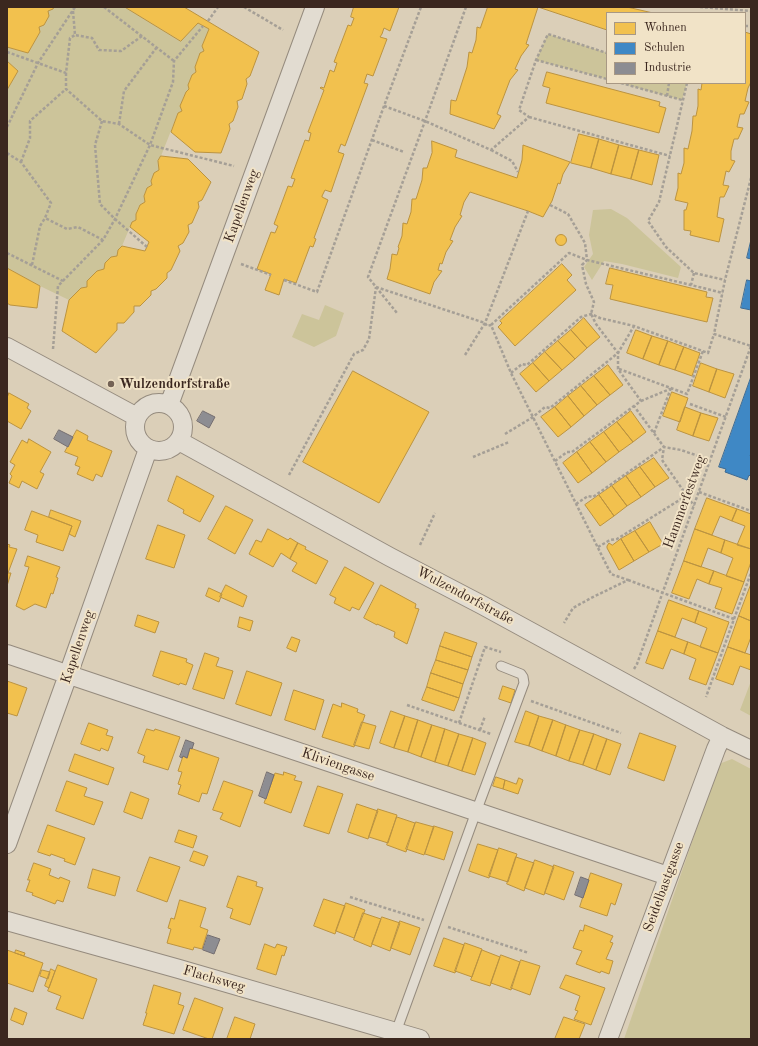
<!DOCTYPE html>
<html>
<head>
<meta charset="utf-8">
<style>
  body { margin:0 }
  #map { position:relative; width:758px; height:1046px; overflow:hidden; background:#dbcfb8; font-family:"Old Standard TT",serif }
  canvas { display:block }
  .frame { position:absolute; inset:0; border:8px solid #3b271f; pointer-events:none }
  .legend { position:absolute; left:606px; top:12px; width:140px; height:72px; box-sizing:border-box; background:#f1e3c7; border:1px solid #a89884; margin:0; padding:5px 7px; list-style:none; font-size:12px; color:#3b271f }
  .legend li { display:flex; align-items:center; gap:8px; height:20px }
  .legend b { width:20px; border:1px solid #a89884 }
</style>
</head>
<body>
<div id="map">
<canvas width="758" height="1046"></canvas>
<div class="frame"></div>
<ul class="legend">
<li><b style="height:11px;background:#f2c14e"></b>Wohnen</li>
<li><b style="height:11px;background:#3f88c5"></b>Schulen</li>
<li><b style="height:11px;background:#8d8d92"></b>Industrie</li>
</ul>
</div>
<script>
const g = document.querySelector('canvas').getContext('2d');
g.lineJoin = 'round';
function fillPath(path, color) {
  g.fillStyle = color;
  g.fill(path, 'evenodd');
}
function strokePath(path, color, width, dash) {
  g.strokeStyle = color;
  g.lineWidth = width;
  g.lineCap = dash ? 'butt' : 'round';
  g.setLineDash(dash || []);
  g.stroke(path);
}
function drawText(font, color, halo, rows, align = 'center') {
  g.font = font + ' "Old Standard TT",serif';
  g.lineWidth = 4;
  g.setLineDash([]);
  g.textBaseline = 'middle';
  g.strokeStyle = halo;
  g.fillStyle = color;
  for (const [text, x, y, turn = 0] of rows) {
    g.save();
    g.translate(x, y);
    g.rotate((+turn || 0) * Math.PI / 180);
    g.textAlign = isNaN(turn) ? turn : align;
    if (halo) g.strokeText(text, 0, 0);
    g.fillText(text, 0, 0);
    g.restore();
  }
}
fillPath(new Path2D(`
  M54 7H125L181 41 198 23 209 29 202 46 204 51C198 55 194 65 196 72 191 76 188 82 189 89 184 93 180 104 182 111L178 113 161 156 158 161 159 170C153 174 150 179 152 185 145 189 143 195 145 202 137 206 136 211 136 220L132 222 122 246 118 250 117 256 111 257 105 263 104 269 97 271 87 281V287L81 288 69 300 40 286 7 268V90L18 71 7 61V47L28 53 40 32 39 27C46 24 49 18 48 11Z
  M548 34 607 53V79L536 60Z
  M620 83H687L682 100Z
  M611 209 627 218 681 267 678 278 622 264 604 261 592 280 584 267 593 254 589 235 593 210Z
  M325 305 344 313 336 336 314 347 292 337 302 314 319 320Z
  M751 681V716L740 710Z
  M732 759 751 769V1039H624L719 764Z`), '#ccc49a');
const homes = new Path2D(`
  M7 7H54L53 9 48 11 49 16 44 25 39 27 40 32 28 53 7 47Z
  M125 7H184L259 52 250 76 246 79 247 84 242 99 237 101 238 107 233 121 229 124 230 129 221 153 195 152 171 132 178 113 182 111 180 106 186 92 189 89 188 85 192 75 196 72 195 67 200 53 204 51 202 46 209 29 198 23 181 41Z
  M354 7H399L390 31 384 28 382 34 380 37 387 39 373 76 367 74 364 83 368 84 345 146 341 144 338 152 344 154 331 192 325 190 322 196V197L328 200 314 238 316 239 313 247 310 246 296 283 284 279 279 295 265 290 271 274 257 269 271 232 275 233 278 226 274 224 288 186 292 187 295 179 291 178 305 140 309 141 311 133 308 132 324 90 320 88 321 87 324 88 330 70 334 72 337 63 334 62 348 25 351 26 354 18 351 17Z
  M488 7H627L653 13H607V30L538 7 526 44 529 45 521 56 515 69 518 70 510 80 497 114 501 116 494 129 450 114 451 100 456 101 467 67 469 52 472 53 476 40 477 27 480 28Z
  M745 32 751 34V82L748 88 745 101 749 102 744 114H740L737 127 743 128 738 139H734L731 151V160L735 161 729 172 726 171 723 185 729 186 724 197H720L717 217 724 219 719 242 690 235 691 231 684 230V210H686L688 203 675 200 678 188V173L681 174 684 163V148L688 149 692 131 693 116H696L698 106V89L701 90 702 83H745Z
  M7 61 18 71 7 90Z
  M547 72 660 102 659 106 666 108 659 133 546 103 550 88 543 86Z
  M579 134 599 139 591 168 571 163Z
  M599 139 619 145 611 174 591 168Z
  M432 141 457 150 455 157 517 178 522 160 523 145 570 162 563 174 560 184 558 183 552 201 543 217 528 211 470 192 464 202 460 215 462 216 455 227 450 240 453 241 446 252 442 264 440 263 438 270 442 271 434 282 430 294 387 279 390 269 392 254 397 255 399 248 398 247 402 236 403 223 407 224 411 212 412 199H416L417 196 422 180 423 168H427L432 153Z
  M619 145 639 150 631 179 611 174Z
  M639 150 659 155 652 185 631 179Z
  M161 156 188 159 211 182 202 200 198 202 199 207 192 223 188 225 189 232 183 243 178 246 180 251 171 270 167 273V278L156 289 151 291V295L140 306H134V312L124 323H117V330L96 353 62 331 69 300 81 288 87 287V281L97 271 104 269 105 263 111 257 117 256 118 250 122 246 145 251 149 242 130 227 132 222 136 220V214L140 205 145 202 144 196 147 188 152 185 151 181 154 173 159 170 158 161Z
  M555.5 240a5.5 5.5 0 1 1 11 0a5.5 5.5 0 1 1-11 0Z
  M562 264 572 275 567 280 576 290 515 346 498 327 502 323 500 321Z
  M7 268 40 286 37 308 10 305 7 303Z
  M610 268 707 292 706 297 713 298 707 322 610 299 613 285 606 284Z
  M584 318 600 337 587 348 571 330Z
  M571 330 587 348 575 359 558 341Z
  M636 330 652 336 643 359 627 353Z
  M652 336 668 341 659 365 643 359Z
  M558 341 575 359 562 370 545 352Z
  M668 341 684 347 675 370 659 365Z
  M684 347 700 353 692 376 675 370Z
  M545 352 562 370 549 381 533 363Z
  M533 363 549 381 536 392 520 374Z
  M701 363 717 369 709 392 693 386Z
  M608 365 623 385 610 395 594 376Z
  M717 369 734 374 725 398 709 392Z
  M353 371 429 412 379 503 303 462Z
  M594 376 610 395 597 405 581 386Z
  M581 386 597 405 584 416 568 396Z
  M672 392 688 398 680 422 663 416Z
  M9 393 29 404 27 408 31 411 21 429 7 421V394L8 395Z
  M568 396 584 416 571 427 555 407Z
  M555 407 571 427 558 437 541 417Z
  M685 407 701 413 693 436 677 430Z
  M631 411 646 432 633 442 617 422Z
  M701 413 718 418 709 441 693 436Z
  M617 422 633 442 619 452 604 432Z
  M77 430 88 436 87 440 112 451 102 477 96 474 93 481 77 474 80 467 75 465 78 457 65 452Z
  M604 432 619 452 606 462 590 442Z
  M29 439 51 452 40 472 44 474 37 489 22 481 19 488 9 483 12 476 10 474 15 465 10 462 22 440 27 443Z
  M590 442 606 462 592 473 577 452Z
  M577 452 592 473 578 483 563 463Z
  M654 458 669 478 655 487 640 467Z
  M640 467 655 487 641 497 626 476Z
  M177 476 214 496 200 522 183 513 184 510 168 501Z
  M626 476 641 497 627 506 612 486Z
  M612 486 627 506 614 516 599 495Z
  M599 495 614 516 600 526 585 505Z
  M707 498 737 509 732 521 720 516 712 535 695 529Z
  M226 506 253 520 235 554 208 539Z
  M737 509 751 514V549L737 545 745 526 732 521Z
  M51 510 81 521 75 537 69 534 72 526 49 517Z
  M32 511 72 526 63 551 36 542 38 535 25 530Z
  M650 522 663 544 649 552 635 531Z
  M158 525 185 535 174 568 146 559Z
  M268 529 288 540 290 538 298 543 290 559 281 553 273 567 249 554 256 540 261 542Z
  M695 529 725 540 721 553 708 548 701 567 684 561Z
  M635 531 649 552 634 561 621 539Z
  M621 539 634 561 619 570 607 548V546L609 543 612 545Z
  M725 540 751 549V562L744 582 726 576 733 558 721 553Z
  M298 543 306 547 305 549 328 561 316 584 292 571 297 563 290 559Z
  M7 544 10 545 9 547 17 549 8 573H11L7 586Z
  M28 556 60 567 56 577 58 578 53 594 51 593 46 608 35 604 24 610 16 606 29 567 25 566Z
  M684 561 714 571 709 584 697 579 689 599 672 593Z
  M345 567 374 583 359 610 352 607 350 611 334 603 336 598 330 595Z
  M714 571 744 582 732 614 715 608 722 588 709 584Z
  M751 584V621L739 616Z
  M226 585 247 596 243 607 220 597Z
  M381 585 416 604 415 608 419 609 407 644 394 637 395 632 377 624V625L364 618Z
  M209 588 222 594 219 602 206 596Z
  M669 600 699 611 695 623 682 618 675 637 658 631Z
  M699 611 729 622 718 653 700 647 707 628 695 623Z
  M138 615 159 622 155 633 135 626Z
  M739 616 751 621V637L745 653 728 647Z
  M240 617 253 621 250 631 238 627Z
  M658 631 688 642 684 654 671 649 663 669 646 663Z
  M445 632 477 643 472 657 440 646Z
  M292 637 300 640 296 652 287 648Z
  M688 642 718 653 706 685 689 679 696 659 684 654Z
  M440 646 472 657 468 670 436 660Z
  M728 647 751 655V670L740 666 733 685 716 679Z
  M161 651 187 659 186 662 193 665 186 685 180 683 179 685 153 676Z
  M205 653 219 658 216 666 233 671 224 699 193 689Z
  M436 660 468 670 463 684 431 673Z
  M247 671 282 683 271 716 236 704Z
  M431 673 463 684 459 698 427 687Z
  M7 681 27 688 17 716 7 713Z
  M503 686 515 690 511 703 499 699Z
  M427 687 459 698 454 711 422 700Z
  M294 690 324 700 315 730 285 720Z
  M342 703 358 709 357 712 365 715 354 747 322 737 333 704 341 707Z
  M391 711 405 716 394 748 380 743Z
  M526 711 539 716 529 746 515 742Z
  M405 716 418 720 408 752 394 748Z
  M539 716 553 720 542 751 529 746Z
  M418 720 432 725 421 757 408 752Z
  M553 720 566 725 556 756 542 751Z
  M362 722 376 726 369 749 354 745Z
  M89 723 108 730 106 735 113 737 108 751 101 748 100 751 81 744Z
  M432 725 445 729 435 762 421 757Z
  M566 725 580 730 569 761 556 756Z
  M147 729 154 731 155 729 180 737 168 770 143 762 145 756 138 753Z
  M445 729 459 734 448 766 435 762Z
  M580 730 594 734 583 765 569 761Z
  M640 733 676 746 664 781 628 768Z
  M459 734 473 738 462 771 448 766Z
  M594 734 607 739 596 770 583 765Z
  M473 738 486 743 475 775 462 771Z
  M607 739 621 744 610 775 596 770Z
  M190 748 219 758 207 794 202 793 199 802 178 794 181 785 178 784 182 772 178 771 183 756 187 758Z
  M75 754 114 768 108 785 69 771Z
  M284 772 296 776 294 780 302 782 291 813 264 803 275 773 283 775Z
  M496 777 505 780 503 789 493 786Z
  M519 778 523 780 518 794 503 789 505 780 516 784Z
  M67 781 87 788 84 796 103 802 94 825 56 811Z
  M224 781 253 791 240 827 220 819 223 813 213 810Z
  M318 786 343 794 329 834 304 826Z
  M131 792 149 799 142 819 124 812Z
  M357 804 378 811 368 839 348 832Z
  M378 809 397 815 388 843 369 837Z
  M397 817 415 823 406 852 387 845Z
  M416 822 434 827 424 855 406 849Z
  M48 825 85 838 75 865 64 861 65 859 51 854 50 856 38 852Z
  M434 826 453 832 444 860 425 854Z
  M179 830 197 836 193 848 175 842Z
  M478 844 498 850 489 878 469 871Z
  M499 848 517 854 508 882 489 876Z
  M194 851 208 856 204 866 190 861Z
  M150 857 180 867 167 902 137 891Z
  M516 857 534 863 524 891 507 884Z
  M535 860 554 867 544 895 525 888Z
  M34 863 51 869 49 875 59 879 60 877 70 881 63 902 57 900 55 904 32 895 33 893 26 891 30 880H28Z
  M554 865 574 872 564 900 545 893Z
  M93 869 120 877 115 896 88 888Z
  M591 873 622 884 615 905 611 903 607 916 580 907Z
  M238 876 257 882 256 886 263 888 250 925 230 918 233 909 227 907Z
  M324 899 345 906 335 934 314 926Z
  M180 900 206 908 200 927 208 930 202 949 194 947 193 950 167 943 171 929 168 928 171 918 174 919Z
  M346 903 365 910 354 938 336 931Z
  M363 913 381 919 371 947 354 940Z
  M382 917 400 923 390 951 372 944Z
  M400 921 420 928 410 955 391 948Z
  M585 925 613 936 610 942 613 943 606 959 613 961 609 974 601 971 600 973 576 964 582 951 573 948 580 930 583 931Z
  M444 938 464 945 455 973 434 966Z
  M465 943 482 949 472 977 455 971Z
  M265 944 275 948 277 944 287 947 284 956 282 955 276 975 257 969Z
  M7 950 43 963 33 992 7 983Z
  M16 950 25 953 24 956 15 953Z
  M482 950 500 957 490 986 471 980Z
  M501 955 520 962 511 990 491 983Z
  M521 960 540 966 530 995 511 988Z
  M58 965 97 979 83 1019 56 1009 61 996 48 991Z
  M51 969 55 971 49 988 45 986Z
  M42 970 50 972 48 979 40 976Z
  M566 975 605 988 591 1025 574 1019 578 1011 575 1010 580 996 560 988Z
  M154 985 181 993 178 1004 184 1006 174 1034 143 1025 147 1013H146Z
  M195 998 223 1008 212 1039H209L183 1030Z
  M15 1008 27 1013 23 1025 11 1020Z
  M235 1017 255 1024 250 1039H227Z
  M564 1017 585 1024 579 1039H555Z`);
fillPath(homes, '#f2c14e');
strokePath(homes, '#bb9340', 1);
const schools = new Path2D(`
  M751 240V259L747 258Z
  M747 280 751 281V310L741 308Z
  M751 377V453L750 456H751V477L749 475 747 480 725 472 726 469 719 467Z`);
fillPath(schools, '#3f88c5');
strokePath(schools, '#3e6b93', 1);
const industry = new Path2D(`
  M203 411 215 417 209 428 197 421Z
  M59 430 73 437 68 447 54 439Z
  M186 740 194 743 192 749 190 748 187 758 183 756 182 758 180 757Z
  M267 772 274 775 266 799 259 796Z
  M581 877 589 880 583 898 575 895Z
  M208 935 220 939 214 954 203 950Z`);
fillPath(industry, '#8d8d92');
strokePath(industry, '#746e70', 1);
const service = new Path2D(`
  M396 1032 476 812 524 683 523 677 521 674 501 666`);
const minor = new Path2D(`
  M7 347 137 417
  M135 427a24 24 0 1 1 48 0a24 24 0 1 1-48 0Z
  M169 405 315 7
  M179 441 390 557 482 605 722 736 751 750
  M7 654 668 876
  M7 844 68 675 148 449
  M7 921 179 969 420 1039
  M608 1039 716 749 722 736`);
strokePath(service, '#958b7e', 11);
strokePath(minor, '#958b7e', 20);
strokePath(new Path2D(`
  M104 7 174 61
  M244 7 283 30
  M466 7 425 121 368 277 376 287 485 323 487 326 491 325 511 373 611 574 628 580 591 598 573 608 564 623
  M700 7 751 11
  M631 8V7
  M73 11 75 35 92 38 99 50 121 51 142 36
  M208 21 218 7
  M745 26H751
  M7 52 66 73 70 38 75 35
  M536 60 607 79
  M66 73V89L102 121 119 124 150 145 234 166
  M621 83 682 100
  M687 83 659 202 648 221 666 247 694 273 725 280
  M667 96 669 83
  M384 106 425 121 491 150 529 117 519 110 536 60 548 34 607 53
  M529 117 670 156
  M102 121 95 145 100 204 115 219 147 247
  M119 124 124 91 157 47
  M7 127 38 63 75 7
  M372 140 404 152
  M491 150 512 161 518 172
  M7 153 21 162 51 203 45 218 67 229 78 227 103 240
  M21 162 30 138V121L66 89
  M751 178 725 280 714 334 751 346
  M550 205 568 214 585 243 587 260 582 265 586 284 594 302 591 314 596 324 618 353V369L641 401 634 406 664 447 662 460 694 506
  M7 253 63 281
  M241 264 271 275
  M32 265 40 226 45 218
  M694 273 691 285 723 293
  M284 280 317 292 384 106 421 7
  M376 287 397 313
  M491 325 569 253 587 260 691 285
  M53 349 58 286 103 240 115 219 150 145 173 82 174 61 203 26
  M465 355 485 323 528 211
  M619 369 687 394 703 351
  M511 373 522 364 527 365 581 317 591 314 600 318 634 326 708 353 714 334
  M641 401 670 389
  M690 404 726 417
  M654 433 671 388
  M505 434 533 417 545 407 550 408 618 353 634 326
  M473 457 509 442
  M555 461 567 452H572L634 406
  M289 475 354 354 363 350 369 339 376 287
  M699 492 751 511
  M576 504 588 496 593 497 664 447 681 450 710 460
  M420 545 435 513
  M598 547 610 540 617 539 686 496
  M628 580 734 619 706 697
  M734 619 751 573
  M634 669 637 664 751 346
  M531 701 621 733
  M407 705 491 734
  M459 723 485 647 501 652
  M480 730 485 716
  M350 897 424 920
  M448 927 529 953`), '#a59f96', 2.5, [3, 2]);
strokePath(service, '#e2dcd1', 9);
strokePath(minor, '#e2dcd1', 18);
for (const [x, y, r, color] of [
  [111,384,4,"#736255"]
]) {
  const dot = new Path2D();
  dot.arc(x, y, r, 0, 2 * Math.PI);
  g.fillStyle = color;
  g.fill(dot);
  strokePath(dot, '#f1e3c7', 1.5);
}
drawText('14px', '#3b271f', '#f1e3c7', [
  ["Kapellenweg",242,206,-70],
  ["Hammerfestweg",685,502,-70],
  ["Wulzendorfstraße",465,596,28],
  ["Kapellenweg",78,647,-71],
  ["Kliviengasse",338,765,19],
  ["Seidelbastgasse",664,887,-70],
  ["Flachsweg",214,979,16]
]);
drawText('bold 14px', '#3b271f', '#f1e3c7', [
  ["Wulzendorfstraße",119,384]
], 'left');
</script>
</body>
</html>
